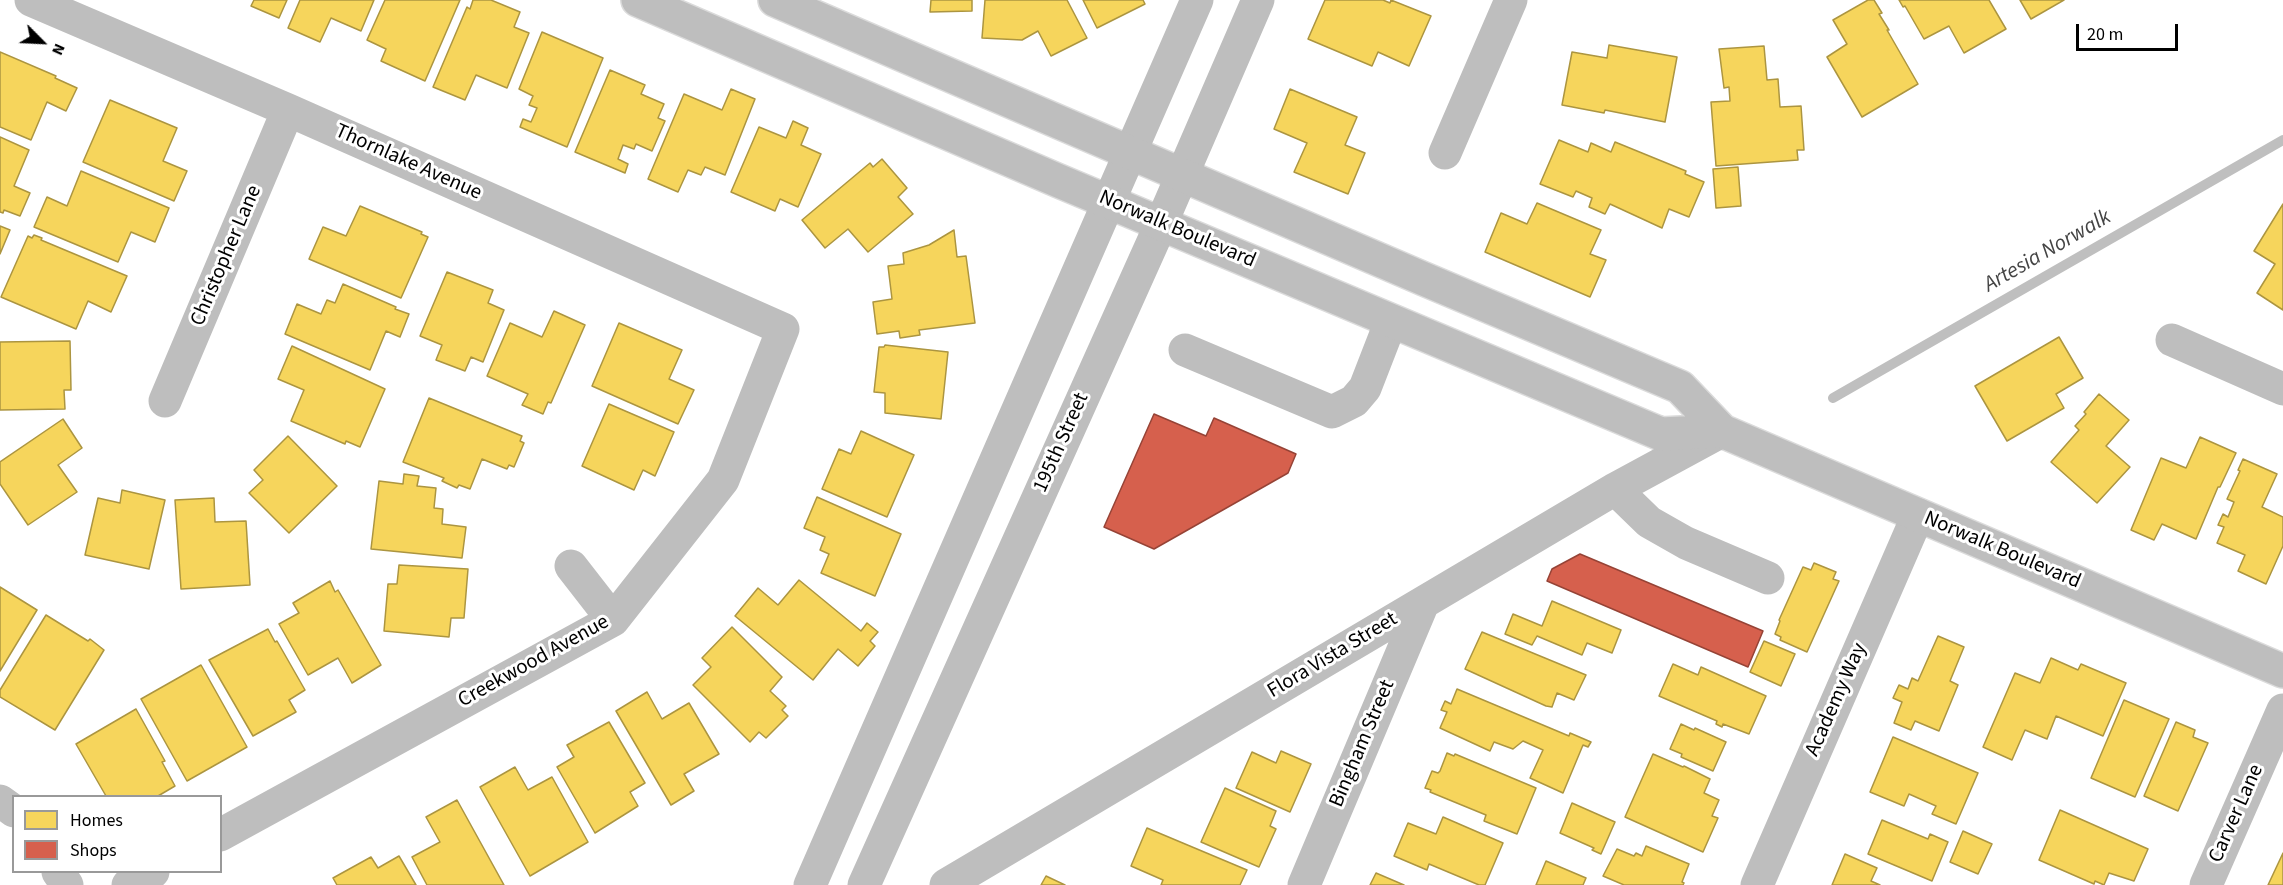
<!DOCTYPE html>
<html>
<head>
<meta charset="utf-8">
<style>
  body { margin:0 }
  #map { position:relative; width:2283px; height:885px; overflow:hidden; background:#fff; font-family:"Source Sans 3",sans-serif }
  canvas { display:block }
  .legend { position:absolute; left:12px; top:795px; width:210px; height:78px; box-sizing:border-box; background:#fff; border:2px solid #999; margin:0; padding:8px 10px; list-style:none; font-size:18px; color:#000 }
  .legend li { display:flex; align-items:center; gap:12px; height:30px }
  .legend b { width:30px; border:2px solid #999 }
  .north { position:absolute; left:12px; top:12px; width:60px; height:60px; -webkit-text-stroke:4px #fff; paint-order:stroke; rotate:114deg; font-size:16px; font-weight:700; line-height:24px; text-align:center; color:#000 }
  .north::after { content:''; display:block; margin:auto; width:21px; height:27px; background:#000; clip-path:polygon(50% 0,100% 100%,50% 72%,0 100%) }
  .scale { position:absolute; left:2076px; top:24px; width:102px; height:27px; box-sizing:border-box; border:3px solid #000; border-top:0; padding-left:8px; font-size:18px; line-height:21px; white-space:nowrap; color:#000; -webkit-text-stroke:4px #fff; paint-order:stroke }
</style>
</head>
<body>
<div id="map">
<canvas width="2283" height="885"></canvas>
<ul class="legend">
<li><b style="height:16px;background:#f6d55c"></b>Homes</li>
<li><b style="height:16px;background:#d6604d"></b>Shops</li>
</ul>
<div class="north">N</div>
<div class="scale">20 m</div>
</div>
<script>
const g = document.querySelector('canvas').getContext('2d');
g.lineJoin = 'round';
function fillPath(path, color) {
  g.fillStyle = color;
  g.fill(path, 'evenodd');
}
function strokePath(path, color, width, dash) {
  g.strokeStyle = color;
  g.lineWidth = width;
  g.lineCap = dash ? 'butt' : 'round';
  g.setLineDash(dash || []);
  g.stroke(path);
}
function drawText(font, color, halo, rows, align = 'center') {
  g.font = font + ' "Source Sans 3",sans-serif';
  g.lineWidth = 6;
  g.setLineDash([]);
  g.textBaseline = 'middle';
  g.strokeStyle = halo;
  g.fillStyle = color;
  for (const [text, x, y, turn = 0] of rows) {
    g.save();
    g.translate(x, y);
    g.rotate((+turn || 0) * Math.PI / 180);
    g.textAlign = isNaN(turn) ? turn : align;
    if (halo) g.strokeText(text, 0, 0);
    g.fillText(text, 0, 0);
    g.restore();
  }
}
const homes = new Path2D(`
  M254 0H287L279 18 251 6Z
  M300 0H374L361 31 331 18 320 42 288 28Z
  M385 0H460L425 81 381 61 386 49 367 40Z
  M473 0H491L520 12 514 27 529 33 507 88 476 75 465 100 433 87 467 7 470 9Z
  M931 0H972V11L930 12Z
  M985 0H1067L1087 38 1051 56 1038 31 1022 40 982 38Z
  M1083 0H1143L1145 4 1097 28Z
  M1325 0H1383L1390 3 1391 0 1431 16 1409 66 1378 52 1372 66 1308 39Z
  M1868 0H1874L1882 13 1879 14 1889 30H1887L1918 84 1862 117 1827 57 1847 44 1833 20Z
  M1899 0H1989L2006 29 1964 53 1949 26 1924 39 1905 6 1903 7Z
  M2020 0H2064L2031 19Z
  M542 32 603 58 567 147 520 127 523 119 531 122 537 108 529 105 533 96 519 89Z
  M1609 45 1677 57 1665 122 1605 110 1604 113 1562 105 1572 52 1607 58Z
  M1764 46 1767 80 1778 79 1780 107 1801 106 1804 150H1797L1798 160 1716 166 1711 102 1730 101 1729 87 1724 88 1719 49Z
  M0 52 56 76 55 78 77 88 66 111 47 102 31 140 0 127Z
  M610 70 645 85 641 94 664 104 658 118 665 121 652 151 636 144 634 149 623 145 618 159 628 164 625 173 575 152Z
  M731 89 755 99 725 175 705 167 701 175 688 170 678 192 648 179 684 94 722 110Z
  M1290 89 1357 117 1345 145 1365 153 1348 194 1294 172 1307 143 1274 129Z
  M110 100 177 128 163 161 187 171 174 201 83 162Z
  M793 121 808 128 801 145 821 154 798 207 780 199 775 211 731 192 759 127 786 138Z
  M0 137 29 150 14 186 30 193 20 216 4 210 3 213 0 212Z
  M1559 140 1588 152 1591 143 1611 152 1615 142 1686 171 1685 174 1704 182 1689 217 1669 209 1662 228 1610 204 1605 214 1589 207 1592 198 1576 191 1573 197 1540 184Z
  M882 159 907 188 898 197 913 214 868 252 848 229 825 248 802 220 870 163 873 167Z
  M1738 167 1741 206 1716 208 1713 169Z
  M81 171 169 208 155 242 131 232 118 262 34 227 47 197 67 206Z
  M1537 203 1601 230 1590 254 1606 260 1590 297 1485 252 1501 213 1527 224Z
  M2283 204V310L2257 293 2275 264 2254 251Z
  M360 206 422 232 421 234 428 237 401 298 309 259 323 227 346 236Z
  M0 226 10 230 0 254Z
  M954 230 957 257 966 256 975 323 919 330 920 335 900 338 899 331 877 334 873 302 892 299 888 266 904 264 903 253 929 245Z
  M34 235 42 238 41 240 127 276 111 312 88 301 76 329 1 297 28 236 32 238Z
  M447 272 493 290 488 303 504 310 483 362 471 357 465 371 436 360 442 345 420 336Z
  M343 284 396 307 395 309 409 314 400 337 386 331 370 370 285 334 297 304 321 314 327 300 335 303Z
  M554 311 585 325 551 403 548 402 543 414 522 405 528 394 487 376 510 323 542 337Z
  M619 323 682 350 669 379 694 390 678 424 592 386Z
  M2059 337 2083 378 2056 394 2064 408 2007 441 1975 386Z
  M70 341 71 390H64L65 409 0 410V342Z
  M885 345 948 352 941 419 885 413V393L874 392 879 347H884Z
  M292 346 385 389 360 447 346 441 345 444 291 421 304 390 278 379Z
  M2099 394 2129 420 2106 446 2130 467 2097 503 2051 462 2079 430 2075 426 2086 414 2084 412Z
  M429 398 522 436 520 441 524 443 514 467 509 465 507 469 482 459 470 489 459 485 457 488 442 481 444 478 403 462Z
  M609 404 674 432 655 476 643 470 634 490 582 466Z
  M63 419 82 448 58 465 77 492 28 525 0 484V462Z
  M861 431 914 455 887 517 822 489 839 449 851 454Z
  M288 436 337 486 289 533 249 493 263 480 254 470Z
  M2200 437 2236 453 2220 487H2218L2196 539 2162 524 2154 540 2131 530 2161 458 2186 468Z
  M2243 459 2277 474 2262 507 2283 517V546L2266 584 2238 571 2245 555 2217 543 2224 527 2218 525 2223 514 2228 517 2234 502 2227 499 2240 471 2238 470Z
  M404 474 419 476 417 486 436 488 434 508 443 509 442 524 466 527 462 558 371 549 379 481 403 484Z
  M122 490 165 500 149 569 85 555 98 498 120 503Z
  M817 497 901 534 875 596 821 573 829 554 820 550 825 537 804 528Z
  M214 498 215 522 246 521 250 585 181 589 175 500Z
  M1814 563 1836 572 1833 579 1839 581 1807 652 1780 640 1781 637 1775 634 1780 621 1779 620 1803 567 1811 570Z
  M399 565 468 569 464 618H451L449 637 384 631 388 584H397Z
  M799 580 861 631 867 623 878 632 870 641 875 646 858 666 838 649 813 680 735 616 758 588 778 605Z
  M330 581 335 592 338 590 381 665 352 683 338 658 308 675 279 624 299 613 293 603Z
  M0 587 37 610 0 671Z
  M1552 601 1621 630 1612 653 1587 643 1582 655 1537 636 1532 645 1505 634 1513 614 1542 626Z
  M46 615 88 641 90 639 104 650 55 730 0 697V690Z
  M732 627 782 677 770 691 786 706 782 710 788 716 766 738 759 732 750 742 693 685 711 667 702 658Z
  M268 629 275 642 277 641 305 690 289 700 296 712 253 736 209 660Z
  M1482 632 1586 675 1574 700 1557 693 1552 707 1546 706 1465 669Z
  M1938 636 1964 647 1950 681 1958 685 1939 731 1915 721 1911 730 1894 723 1902 702 1893 698 1899 685 1908 689 1912 678 1918 681Z
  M1764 641 1795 654 1781 686 1750 672Z
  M2051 658 2078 670 2081 664 2126 683 2103 736 2056 716 2047 739 2025 730 2012 760 1983 747 2015 673 2040 683Z
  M1673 664 1698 675 1701 667 1766 696 1749 734 1723 724 1722 727 1716 724 1717 721 1659 696Z
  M201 665 247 747 187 781 141 699Z
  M1457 689 1569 736 1570 733 1591 742 1588 747 1583 745 1563 793 1530 778 1543 750 1523 741 1513 749 1494 742 1490 751 1440 728 1447 712 1441 710 1445 701 1451 704Z
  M647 692 662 719 689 703 719 754 684 774 694 791 671 805 616 711Z
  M2124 700 2169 719 2135 797 2091 778Z
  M136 709 165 761 162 762 175 786 158 796H106L76 744Z
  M609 722 645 783 630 792 638 806 595 833 557 767 574 757 567 745Z
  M2176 722 2195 730 2193 737 2208 743 2178 811 2144 796Z
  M1681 724 1694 730 1695 728 1726 742 1713 771 1681 757 1682 754 1670 749Z
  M1893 737 1978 773 1956 824 1932 814 1936 806 1909 794 1904 806 1870 792Z
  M1281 751 1311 764 1290 812 1236 788 1252 752 1276 763Z
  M1447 753 1454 756 1455 754 1536 788 1517 834 1484 821 1486 815 1430 792 1431 790 1425 788 1432 771 1438 773 1440 771Z
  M1653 754 1683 767 1684 766 1710 779 1704 793 1719 800 1712 816 1718 818 1703 852 1625 817Z
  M515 767 528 790 552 777 588 842 530 876 480 787Z
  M1225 788 1276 811 1270 826 1276 829 1259 867 1201 842Z
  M457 800 504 885H427L412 857 440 842 426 817Z
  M1572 803 1615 822 1601 854 1592 850 1594 848 1560 833Z
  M2060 810 2148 849 2134 881 2109 873 2104 885 2095 881 2094 884 2039 860Z
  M1443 817 1503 843 1485 885H1479L1429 864 1427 870 1394 856 1408 823 1436 834Z
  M1882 820 1928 839 1930 834 1948 842 1932 881 1868 854Z
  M1147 828 1247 870 1240 885H1161L1163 880 1131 866Z
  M1963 831 1992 844 1978 874 1950 862Z
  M1646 846 1689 864 1682 882 1684 883 1683 885H1624L1603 876 1617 849 1634 856 1636 853 1642 856Z
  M2283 853V885H2268Z
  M1845 854 1877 868 1871 881 1880 885H1832Z
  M399 856 416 885H337L333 878 371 857 378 868Z
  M1546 861 1586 878 1583 885H1536Z
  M1376 873 1404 885H1370Z
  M1046 876 1065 885H1041Z`);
fillPath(homes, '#f6d55c');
strokePath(homes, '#ac9540', 1.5);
const shops = new Path2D(`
  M1154 414 1206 436 1214 418 1296 454 1288 473 1154 549 1104 527Z
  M1580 554 1763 631 1748 667 1547 581 1552 569Z`);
fillPath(shops, '#d6604d');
strokePath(shops, '#964336', 1.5);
strokePath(new Path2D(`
  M1833 398 2283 140`), '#bfbfbf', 10);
const major = new Path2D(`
  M638 0 1059 181 1661 434 1722 431
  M775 0 1424 279 1680 387 1722 431 2283 671`);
strokePath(major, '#dbdbdb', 36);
strokePath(new Path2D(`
  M31 0 288 110 783 329 723 480 613 620 220 835
  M1445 153 1511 0
  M2172 340 2283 389
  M1185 350 1332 412 1354 401 1365 388 1391 321
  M165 401 288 110
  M1615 489 1649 522 1686 543 1768 578
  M571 566 613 620
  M0 801 14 811
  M58 872 67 885
  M128 885 153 872
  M810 885 1197 0
  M864 885 1161 224 1258 0
  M946 885 1615 489 1722 431
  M1304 885 1423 603
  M1757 885 1918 515
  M2206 885 2283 710`), '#bebebe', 33);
strokePath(major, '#bebebe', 33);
drawText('21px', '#000', '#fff', [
  ["Thornlake Avenue",408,163,24],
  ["Norwalk Boulevard",1177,230,23],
  ["Christopher Lane",227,256,-67],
  ["195th Street",1062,443,-66],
  ["Norwalk Boulevard",2002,551,23],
  ["Flora Vista Street",1333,656,-31],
  ["Creekwood Avenue",534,662,-29],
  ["Academy Way",1837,700,-66],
  ["Bingham Street",1363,744,-67],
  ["Carver Lane",2237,814,-66]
]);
drawText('italic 22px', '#444', '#fff', [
  ["Artesia Norwalk",2048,252,-30]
]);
</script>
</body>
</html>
